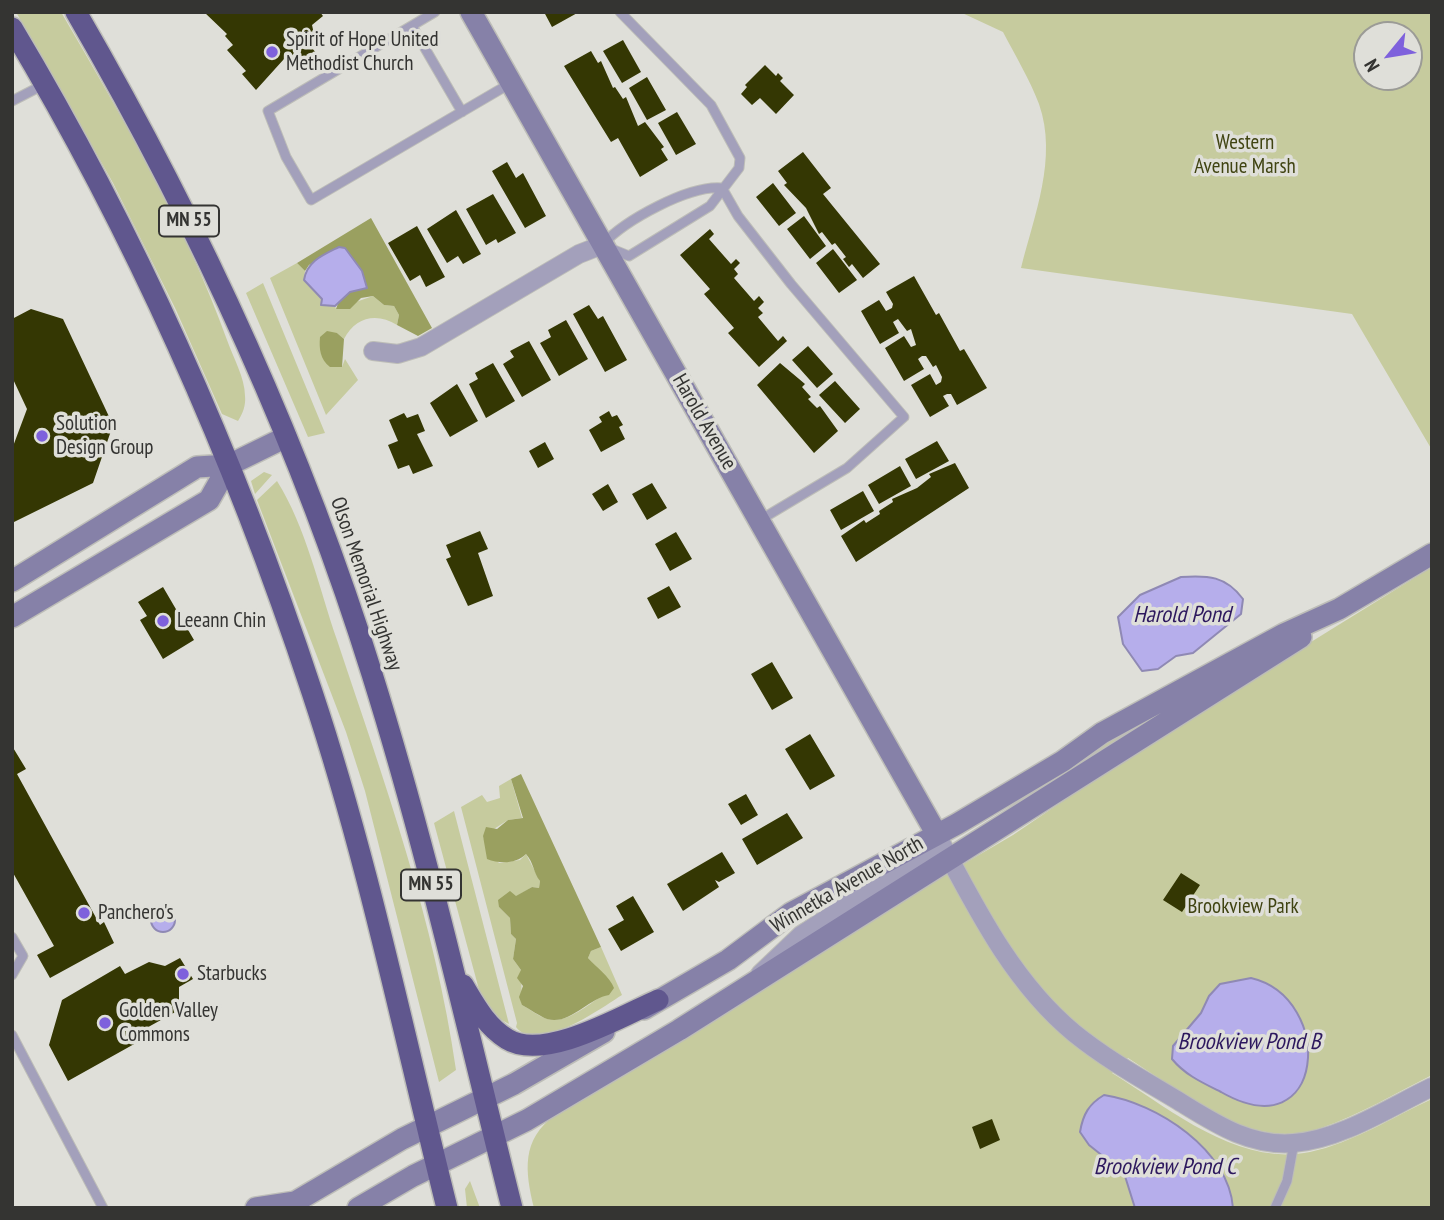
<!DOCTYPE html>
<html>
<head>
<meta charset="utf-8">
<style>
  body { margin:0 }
  #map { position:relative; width:1444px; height:1220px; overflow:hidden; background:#dfdfd9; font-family:"PT Sans Narrow",sans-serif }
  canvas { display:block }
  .frame { position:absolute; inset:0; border:14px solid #343432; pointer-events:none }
  .north { position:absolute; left:1353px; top:21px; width:70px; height:70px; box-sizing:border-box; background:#dfdfd9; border:2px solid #9b9b96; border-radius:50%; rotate:240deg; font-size:19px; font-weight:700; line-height:28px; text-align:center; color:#343432 }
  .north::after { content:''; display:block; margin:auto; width:24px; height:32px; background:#7e61dc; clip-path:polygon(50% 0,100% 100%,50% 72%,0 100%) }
</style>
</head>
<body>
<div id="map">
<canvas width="1444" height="1220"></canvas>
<div class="frame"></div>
<div class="north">N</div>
</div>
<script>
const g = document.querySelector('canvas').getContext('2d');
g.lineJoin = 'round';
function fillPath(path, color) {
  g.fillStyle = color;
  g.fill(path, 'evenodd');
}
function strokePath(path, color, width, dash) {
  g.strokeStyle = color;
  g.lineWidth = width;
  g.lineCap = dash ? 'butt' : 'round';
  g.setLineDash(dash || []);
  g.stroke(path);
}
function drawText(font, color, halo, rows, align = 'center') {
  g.font = font + ' "PT Sans Narrow",sans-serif';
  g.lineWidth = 7;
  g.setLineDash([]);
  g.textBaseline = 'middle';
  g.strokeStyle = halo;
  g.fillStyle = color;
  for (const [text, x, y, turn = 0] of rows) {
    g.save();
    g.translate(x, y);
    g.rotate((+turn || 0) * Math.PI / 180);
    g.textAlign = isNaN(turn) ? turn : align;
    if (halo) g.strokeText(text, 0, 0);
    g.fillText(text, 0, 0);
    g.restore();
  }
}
fillPath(new Path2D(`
  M16 12H61C122 117 186 225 227 340 233 357 245 378 245 396 246 405 243 413 238 421L222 414 176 310 113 183Z
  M960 12H1432V450L1352 314 1021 268C1034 216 1058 158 1039 104 1030 80 1015 55 1003 32ZM1367 35H1409V77H1367Z
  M297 263 305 271 304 280 322 299V305L335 306 336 309 373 296 384 305 394 306 399 315 397 325C377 312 355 317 344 339L337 333 342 367 345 359 358 380 326 415 270 278Z
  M263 283 325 433 308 437 246 293Z
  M264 472 272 475 255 494 251 481Z
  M277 481C306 527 319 588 337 640 384 781 435 922 456 1070L439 1082 365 791 346 732 257 500Z
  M1432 567V1075C1396 1093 1359 1115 1321 1128 1251 1153 1184 1093 1128 1058L1112 1073C1169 1108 1237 1167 1310 1152 1352 1143 1393 1117 1432 1099V1208H534C525 1171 521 1140 555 1115L693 1034 919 890 1013 835 1148 743Z
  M1230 670 1073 772 1072 769 1108 739Z
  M511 779 522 818 508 820 483 836 486 846 499 863 520 860 526 854 540 881 539 888 532 887 499 907 510 918 511 934 516 939 513 959 521 970 522 1005C530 1009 539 1017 548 1019 565 1024 587 1006 600 997L601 974 588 958 591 951 601 947 622 995C601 1008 537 1055 516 1027L517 1023 461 807 482 795 487 802 500 798 499 786Z
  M454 811 509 1024 494 1016 481 997 434 823Z
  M470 1181 480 1208H467L465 1189Z`), '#c6cb9e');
fillPath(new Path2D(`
  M371 218 432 328 418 336 397 325 399 315 394 306 384 305 373 296 361 298 350 309H336L340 298 350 292 339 247 309 265 305 271 297 263Z
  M327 331 337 333 344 339 342 367H330C320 359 319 349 320 337Z
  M521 774 601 947 591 951 588 958C596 967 610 977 614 988L609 995C589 998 569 1026 547 1019 539 1016 530 1009 522 1005L519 997 523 986 517 978 521 970 513 959 516 939 511 934 510 918 499 907 498 900 510 891 516 896 532 887 539 888 540 881C533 872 534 863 526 854 516 864 500 864 487 859L483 836 486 827 497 829 508 820 523 818 511 779Z`), '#9aa060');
const water = new Path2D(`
  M339 247 345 248 362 271 367 288 350 292 335 306 321 305 322 299 304 280C307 261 323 255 339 247Z
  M1181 577C1208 575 1226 576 1243 599L1241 614 1193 653 1176 656 1158 669 1142 671 1123 644 1118 617 1140 595Z
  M151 920a12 12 0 1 1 24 0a12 12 0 1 1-24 0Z
  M1251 978C1336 998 1326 1152 1221 1092 1203 1083 1185 1075 1172 1059L1173 1046 1201 1013 1209 996 1220 984Z
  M1104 1095C1157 1103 1229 1150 1233 1208H1135L1124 1173 1089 1145 1080 1132C1083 1114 1089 1104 1104 1095Z`);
fillPath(water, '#b6aeeb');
strokePath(water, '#8f89b4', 2);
fillPath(new Path2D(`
  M204 12H320L323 16 312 25 314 34 306 41 317 54 296 72 284 59 256 90 242 74 246 71 227 50 233 45 225 36 227 34Z
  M544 12H579L552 27Z
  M623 40 641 72 622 83 603 51Z
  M591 51 598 63 601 61 613 88 615 87 623 99 626 97 638 126 645 122 664 147 661 149 668 160 640 177 618 138 611 142 564 66Z
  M765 65 776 76 778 73 783 78 780 81 794 95 776 114 760 98 752 105 741 94 747 87 745 85Z
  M647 77 666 110 647 120 629 88Z
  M677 112 696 144 676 155 658 123Z
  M803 152 831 188 823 194 880 264 863 278 852 264 849 267 843 259 846 257 835 243 832 245 822 232 819 234 806 208 784 185 787 183 778 171Z
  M507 162 516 178 523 173 546 216 525 228 492 171Z
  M773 183 796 213 779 226 756 197Z
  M493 194 516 233 498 243 496 239 486 245 466 209Z
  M456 210 481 254 463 264 458 256 447 263 427 229Z
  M804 216 826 246 810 259 787 229Z
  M417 226 445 277 426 287 420 275 410 281 388 243Z
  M710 229 714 234 709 239 731 264 736 259 740 263 734 269 738 274 734 278 754 301 759 296 764 302 758 308 763 313 758 317 778 341 783 336 787 341 759 367 728 333 734 328 704 294 710 289 680 255Z
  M833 249 857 280 839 293 816 263Z
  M914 276 936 315 939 313 960 351 964 349 987 388 957 405 951 394H947L943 396 949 406 930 417 911 385 930 374 936 385 941 382 942 377 936 365 933 367 926 356H922L918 359 924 369 904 381 885 348 904 336 911 347 916 345 911 329 907 331 898 319 893 322 899 333 880 344 861 311 879 300 886 311 892 308 893 304 886 292Z
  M589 305 598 319 603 316 627 360 605 372 573 314Z
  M31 309 63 319 113 425 93 483 12 523V449L27 409 12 377V319Z
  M566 320 588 359 559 376 540 343 551 337 548 330Z
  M529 341 551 380 522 397 503 364 514 357 510 351Z
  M808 346 833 374 817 388 792 360Z
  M493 363 515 401 486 418 469 384 478 379 475 373Z
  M780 363 805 384 802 387 811 397 808 399 817 408 820 406 838 431 814 453 757 385Z
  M835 381 860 409 845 423 819 395Z
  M457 384 478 421 450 437 430 403Z
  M609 411 612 417 617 415 623 425 619 427 625 439 601 452 589 430 602 422 599 417Z
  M404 413 407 418 418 414 425 431 417 434 433 466 413 474 409 465 398 469 388 445 398 441 389 420Z
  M937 441 949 461 916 479 905 459Z
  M545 442 554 459 538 468 529 451Z
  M955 463 969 488 856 562 841 536 864 520 866 523 880 514 879 511 893 502 892 499 917 488 931 477 929 474Z
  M900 466 911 486 879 504 868 485Z
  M652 483 667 508 647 520 632 494Z
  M608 484 618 502 603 511 592 494Z
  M863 491 874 511 841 530 830 510Z
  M480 531 488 549 478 553 493 596 468 606 446 559 451 557 446 545Z
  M676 532 692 559 670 571 655 544Z
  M669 586 681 607 658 619 647 598Z
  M163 587 194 640 163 659 140 620 147 616 138 602Z
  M772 662 793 698 772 710 751 674Z
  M810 734 835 776 810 790 785 749Z
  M12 746 26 769 17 774 100 925 104 922 114 943 50 978 37 955 54 946 12 871Z
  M746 794 758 815 741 825 728 804Z
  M787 813 803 838 757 865 742 839Z
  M722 852 735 873 719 882 715 880 719 887 683 911 667 884Z
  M1181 873 1200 885 1182 912 1163 900Z
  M633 896 654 932 621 951 608 929 624 920 616 906Z
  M180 958 193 979 179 987V1010L132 1036 136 1043 68 1081 49 1045 62 1000 120 966 125 974 149 962 165 966Z
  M992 1119 1000 1140 980 1149 972 1127Z`), '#343703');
const lane = new Path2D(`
  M435 12 268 111 286 157 311 200 511 83
  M620 12 711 105 740 158 739 168 710 206 629 256 602 245C625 220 689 185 722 188
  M412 26 462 112
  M12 101 43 85
  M722 188 738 216 791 284 904 417 847 468 760 520
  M12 937 23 956 12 975
  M12 1035 103 1208
  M1275 1208 1287 1181 1294 1143`);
const street = new Path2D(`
  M373 351 398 354 421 347 579 254 602 245
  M936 833C974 904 1011 981 1074 1033 1106 1059 1142 1079 1177 1100 1213 1122 1249 1147 1294 1143 1342 1139 1390 1107 1432 1087
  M760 974 801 935 929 852 936 844V833`);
const secondary = new Path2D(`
  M471 12 936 833
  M12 581 197 467 229 465 286 437
  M12 617 209 500 229 465
  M644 1009 728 960 791 913 957 824 1063 761 1102 733 1284 634 1339 609 1432 554
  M256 1208 295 1202
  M285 1208 402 1139 514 1084 604 1032
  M358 1208 413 1176 527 1120 679 1030 1301 637`);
const highway = new Path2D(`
  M76 12C197 221 300 443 372 674 427 849 467 1029 512 1208
  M12 28C137 237 236 461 312 692 368 860 404 1036 447 1208
  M463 985C475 1005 486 1026 507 1039 544 1062 622 1016 658 1000`);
strokePath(lane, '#bdbdb8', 11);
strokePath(street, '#bdbdb8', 20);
strokePath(secondary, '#bdbdb8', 24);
strokePath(highway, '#bdbdb8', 24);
strokePath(lane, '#a3a0bb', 9);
strokePath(street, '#a3a0bb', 18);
strokePath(secondary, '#8681a8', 21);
strokePath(highway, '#60578e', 21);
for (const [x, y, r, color] of [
  [272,52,7,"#7e61dc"],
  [42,436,7,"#7e61dc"],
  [163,621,7,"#7e61dc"],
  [84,913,7,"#7e61dc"],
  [183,974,7,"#7e61dc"],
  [105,1023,7,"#7e61dc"]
]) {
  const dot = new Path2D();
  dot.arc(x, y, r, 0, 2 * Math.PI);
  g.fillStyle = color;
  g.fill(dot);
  strokePath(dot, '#dfdfd9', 2.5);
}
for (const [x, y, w] of [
  [189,221,60],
  [431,885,60]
]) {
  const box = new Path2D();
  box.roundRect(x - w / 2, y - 15.5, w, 31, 5);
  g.fillStyle = '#dfdfd9';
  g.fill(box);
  strokePath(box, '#343432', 2);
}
drawText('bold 19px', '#343432', null, [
  ["MN 55",189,221],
  ["MN 55",431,885]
]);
drawText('21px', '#343432', '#dfdfd9', [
  ["Spirit of Hope United",286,40],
  ["Methodist Church",286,64],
  ["Solution",56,424],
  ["Design Group",56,448],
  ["Leeann Chin",177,621],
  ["Panchero's",98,913],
  ["Starbucks",197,974],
  ["Golden Valley",119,1011],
  ["Commons",119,1035]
], 'left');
drawText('21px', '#404412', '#dfdfd9', [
  ["Western",1245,143],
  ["Avenue Marsh",1245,167],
  ["Brookview Park",1243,907]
]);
drawText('21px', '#343432', '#dfdfd9', [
  ["Harold Avenue",704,422,60],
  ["Olson Memorial Highway",366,584,71],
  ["Winnetka Avenue North",847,885,-30]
]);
drawText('italic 23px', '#2d185e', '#dfdfd9', [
  ["Harold Pond",1182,615],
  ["Brookview Pond B",1249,1042],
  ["Brookview Pond C",1165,1167]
]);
</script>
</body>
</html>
